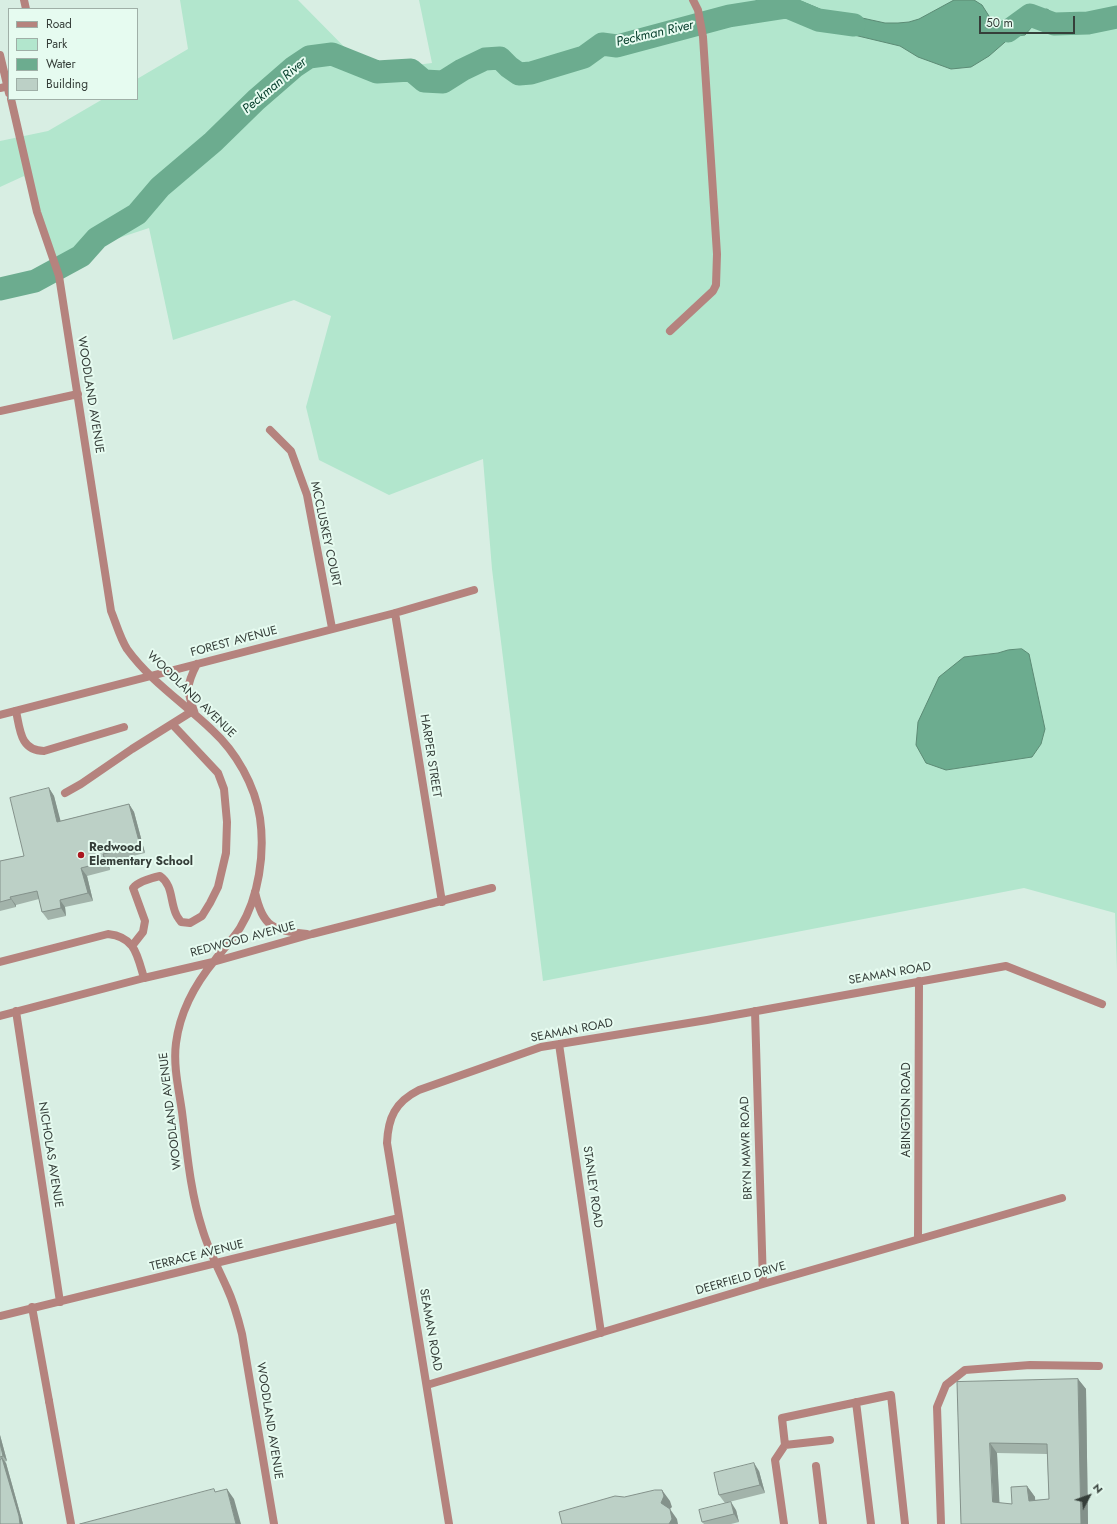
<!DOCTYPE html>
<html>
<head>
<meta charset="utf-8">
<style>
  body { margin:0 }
  #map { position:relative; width:1117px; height:1524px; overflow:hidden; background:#d8eee3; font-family:Jost,sans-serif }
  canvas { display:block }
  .legend { position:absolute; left:8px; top:8px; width:130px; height:92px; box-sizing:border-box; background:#e6fbf0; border:1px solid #9fafa7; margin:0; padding:5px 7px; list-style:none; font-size:12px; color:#353e39 }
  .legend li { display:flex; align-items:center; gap:8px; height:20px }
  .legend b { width:20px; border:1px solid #9fafa7 }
  .north { position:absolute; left:1069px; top:1476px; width:40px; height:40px; -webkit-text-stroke:3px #e6fbf0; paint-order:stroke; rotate:49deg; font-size:11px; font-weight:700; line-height:16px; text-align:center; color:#353e39 }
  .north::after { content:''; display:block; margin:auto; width:14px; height:18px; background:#353e39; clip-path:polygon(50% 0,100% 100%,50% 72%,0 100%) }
  .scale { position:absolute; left:979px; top:16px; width:96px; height:18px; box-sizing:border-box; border:2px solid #353e39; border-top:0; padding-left:5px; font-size:12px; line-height:14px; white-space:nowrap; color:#353e39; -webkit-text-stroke:3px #e6fbf0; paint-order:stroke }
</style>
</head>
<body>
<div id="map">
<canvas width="1117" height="1524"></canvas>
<ul class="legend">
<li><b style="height:5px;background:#b5837e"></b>Road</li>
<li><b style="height:11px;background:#b2e6cd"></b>Park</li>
<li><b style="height:11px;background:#6cac8f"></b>Water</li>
<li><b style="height:11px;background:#bcd0c6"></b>Building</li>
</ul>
<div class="north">N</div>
<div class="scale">50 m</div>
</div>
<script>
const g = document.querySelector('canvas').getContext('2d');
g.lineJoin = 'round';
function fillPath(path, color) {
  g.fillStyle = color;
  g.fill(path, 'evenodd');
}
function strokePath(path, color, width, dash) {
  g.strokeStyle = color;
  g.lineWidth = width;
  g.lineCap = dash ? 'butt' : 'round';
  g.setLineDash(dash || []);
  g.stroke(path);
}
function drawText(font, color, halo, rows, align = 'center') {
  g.font = font + ' Jost,sans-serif';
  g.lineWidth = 4;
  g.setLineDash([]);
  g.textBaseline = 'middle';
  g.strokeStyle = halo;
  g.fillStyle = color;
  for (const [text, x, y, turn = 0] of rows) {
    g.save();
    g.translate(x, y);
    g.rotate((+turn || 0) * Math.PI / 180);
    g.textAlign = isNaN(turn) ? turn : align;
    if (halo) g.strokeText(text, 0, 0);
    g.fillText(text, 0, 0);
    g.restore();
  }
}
fillPath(new Path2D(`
  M180 0H298L368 71 432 63 419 0H1117V971L1115 913 1024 888 543 981 492 569 483 459 389 495 319 460 306 407 331 316 294 300 173 340 149 228 52 260 24 176 0 187V141L48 131 103 99H137V79L188 49ZM998 653 1041 744 1031 757 946 770 964 657Z`), '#b2e6cd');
const water = new Path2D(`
  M757 0H798L832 14H844L885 23H898L909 22 919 19 954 0H974L982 5 994 24 997 25 1002 21H1006L1019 13H1029L1047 9 1060 18 1097 19 1102 21 1117 20V23L1091 28 1067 29 1047 23 1042 20 1036 14 1031 18V28L1025 35 1012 36 989 56 971 67 951 69 918 57 900 46 854 35 807 14 792 5 781 3 759 9 754 19H751L720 22 683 31 681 19 721 10 747 12Z
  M1022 649 1029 654 1045 729 1041 744 1032 757 946 770 926 763 916 745 918 722 939 677 964 657 998 653 1008 650Z`);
fillPath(water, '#6cac8f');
strokePath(water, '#5c8b75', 1);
strokePath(new Path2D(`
  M1008 31 1030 15 1054 24 1088 23 1117 17
  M0 289 35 281 81 256 97 238 137 214 160 187 213 142 256 100 294 67 309 57 332 54 377 72 411 70 424 81 443 82 462 70 485 59 500 58 509 67 519 74 531 73 584 57 602 44 617 46 729 16 787 7 818 20 854 25`), '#6cac8f', 23);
strokePath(new Path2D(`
  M24 0 26 9
  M0 88 9 86
  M670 331 713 291 716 285 717 254 703 37 698 10 693 0
  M16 711C20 729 20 751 44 751L124 727
  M65 793 81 784 132 749 191 712
  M132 946 143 932 145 921 133 888C139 881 151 878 160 876 173 885 170 901 176 914 177 917 180 920 181 922L190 923 202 916 210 903 218 887 226 853 227 822 224 789 218 773 172 724
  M0 962 108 934C135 937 137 954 144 978
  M49 1401 71 1524
  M856 1402 871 1524
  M785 1445 830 1440
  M816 1466 823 1524
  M784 1524 775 1460 785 1445 782 1418 891 1395 905 1524
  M941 1524 937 1407 946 1385 965 1370 1030 1365 1099 1366`), '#b5837e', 8);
strokePath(new Path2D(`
  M0 55 9 93
  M11 99 37 212 59 276 111 611C116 623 120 638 127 649 150 681 184 703 212 730 236 752 255 785 260 818 265 853 259 897 240 928 233 939 223 949 215 960 195 984 180 1012 176 1043 173 1066 179 1090 182 1112 187 1151 190 1191 202 1228 208 1249 218 1268 227 1288 234 1303 238 1318 242 1334L274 1524
  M0 411 78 394
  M270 430 291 451 307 495 332 628
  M395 613 442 902
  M195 714C187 691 185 687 197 664
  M0 715 395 613 474 590
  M255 892C263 928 273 930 307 934
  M16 1011 60 1302
  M755 1011 763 1284
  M0 1016 144 978 213 962 312 934 492 888
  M559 1044 601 1333
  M918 1239 919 981
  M32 1307 49 1401
  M0 1316 399 1218
  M427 1385 763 1284 1062 1198
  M449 1524 387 1143C388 1118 395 1102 419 1090L541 1047 707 1020 1006 966 1102 1004`), '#b5837e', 8);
fillPath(new Path2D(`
  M49 788 54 796 60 821 129 804 134 812 145 853 108 862 110 870 87 876 93 901 65 907 66 916 48 920 42 912 39 899 16 905V907L0 911V861L24 856Z
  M1078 1379 1086 1389 1088 1524H961L957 1382ZM997 1453 1047 1454 1049 1499 1035 1500V1497L1027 1486 1012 1504 999 1503Z
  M0 1435 7 1461 4 1462 6 1463 23 1524H0Z
  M759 1471 765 1493 725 1503 719 1495Z
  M736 1510 739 1522 731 1524H704L702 1522Z`), '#a2b3aa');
fillPath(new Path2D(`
  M49 788 54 796 63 830 57 822Z
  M129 804 134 812 145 853 140 845Z
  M103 854 108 862 110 870 105 862Z
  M81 868 87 876 93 901 88 893Z
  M10 897 16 905V907L11 899Z
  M60 900 65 907 66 916 61 908Z
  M1078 1379 1086 1389 1088 1524H1081Z
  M0 1435 7 1461 3 1456 0 1443Z
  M990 1443 997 1453 1000 1513 993 1502Z
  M2 1458 6 1463 23 1524H20Z
  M754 1463 759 1471 765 1493 760 1485Z
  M1027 1486 1035 1497 1036 1511 1029 1501Z
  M227 1489 234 1499 241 1524H236Z
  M662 1490 670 1501 672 1507 670 1509 677 1519 678 1524H669L661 1503Z
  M731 1502 736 1510 739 1522 734 1514Z`), '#84928b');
const building = new Path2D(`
  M49 788 57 822 129 804 140 845 103 854 105 862 81 868 88 893 60 900 61 908 42 912 37 891 10 897 11 899 0 902V861L24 856 10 798Z
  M1078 1379 1081 1524H961L957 1382ZM990 1443 1047 1444 1049 1499 1029 1501 1027 1486 1011 1487 1012 1504 993 1502Z
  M0 1443 3 1456 0 1457Z
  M2 1458 19 1516 20 1524H0V1461Z
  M754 1463 760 1485 719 1495 714 1473Z
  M214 1489 215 1492 227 1489 236 1524H80Z
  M655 1490H662L664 1496 661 1503 670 1509 672 1519 669 1524H562L559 1512 615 1496 624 1497Z
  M731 1502 734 1514 702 1522 699 1510Z`);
fillPath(building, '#bcd0c6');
strokePath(building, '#84928b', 1);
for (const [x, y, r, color] of [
  [81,855,4,"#aa171f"]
]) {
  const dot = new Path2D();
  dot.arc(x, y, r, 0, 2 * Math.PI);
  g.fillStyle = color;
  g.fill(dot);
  strokePath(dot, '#e6fbf0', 1.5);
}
drawText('12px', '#353e39', '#e6fbf0', [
  ["WOODLAND AVENUE",90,395,81],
  ["MCCLUSKEY COURT",325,534,78],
  ["FOREST AVENUE",234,642,-15],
  ["WOODLAND AVENUE",191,695,44],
  ["HARPER STREET",430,756,81],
  ["REDWOOD AVENUE",243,940,-15],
  ["SEAMAN ROAD",890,974,-10],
  ["SEAMAN ROAD",572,1031,-11],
  ["ABINGTON ROAD",907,1110,-90],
  ["WOODLAND AVENUE",171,1111,-97],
  ["BRYN MAWR ROAD",747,1148,-92],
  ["NICHOLAS AVENUE",50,1155,81],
  ["STANLEY ROAD",592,1187,82],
  ["TERRACE AVENUE",197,1256,-14],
  ["DEERFIELD DRIVE",741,1279,-16],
  ["SEAMAN ROAD",430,1330,80],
  ["WOODLAND AVENUE",269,1421,81]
]);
drawText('bold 12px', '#353e39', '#e6fbf0', [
  ["Redwood",89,848],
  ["Elementary School",89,862]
], 'left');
drawText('italic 13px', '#08402d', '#e6fbf0', [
  ["Peckman River",655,34,-13],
  ["Peckman River",275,86,-40]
]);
</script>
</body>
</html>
